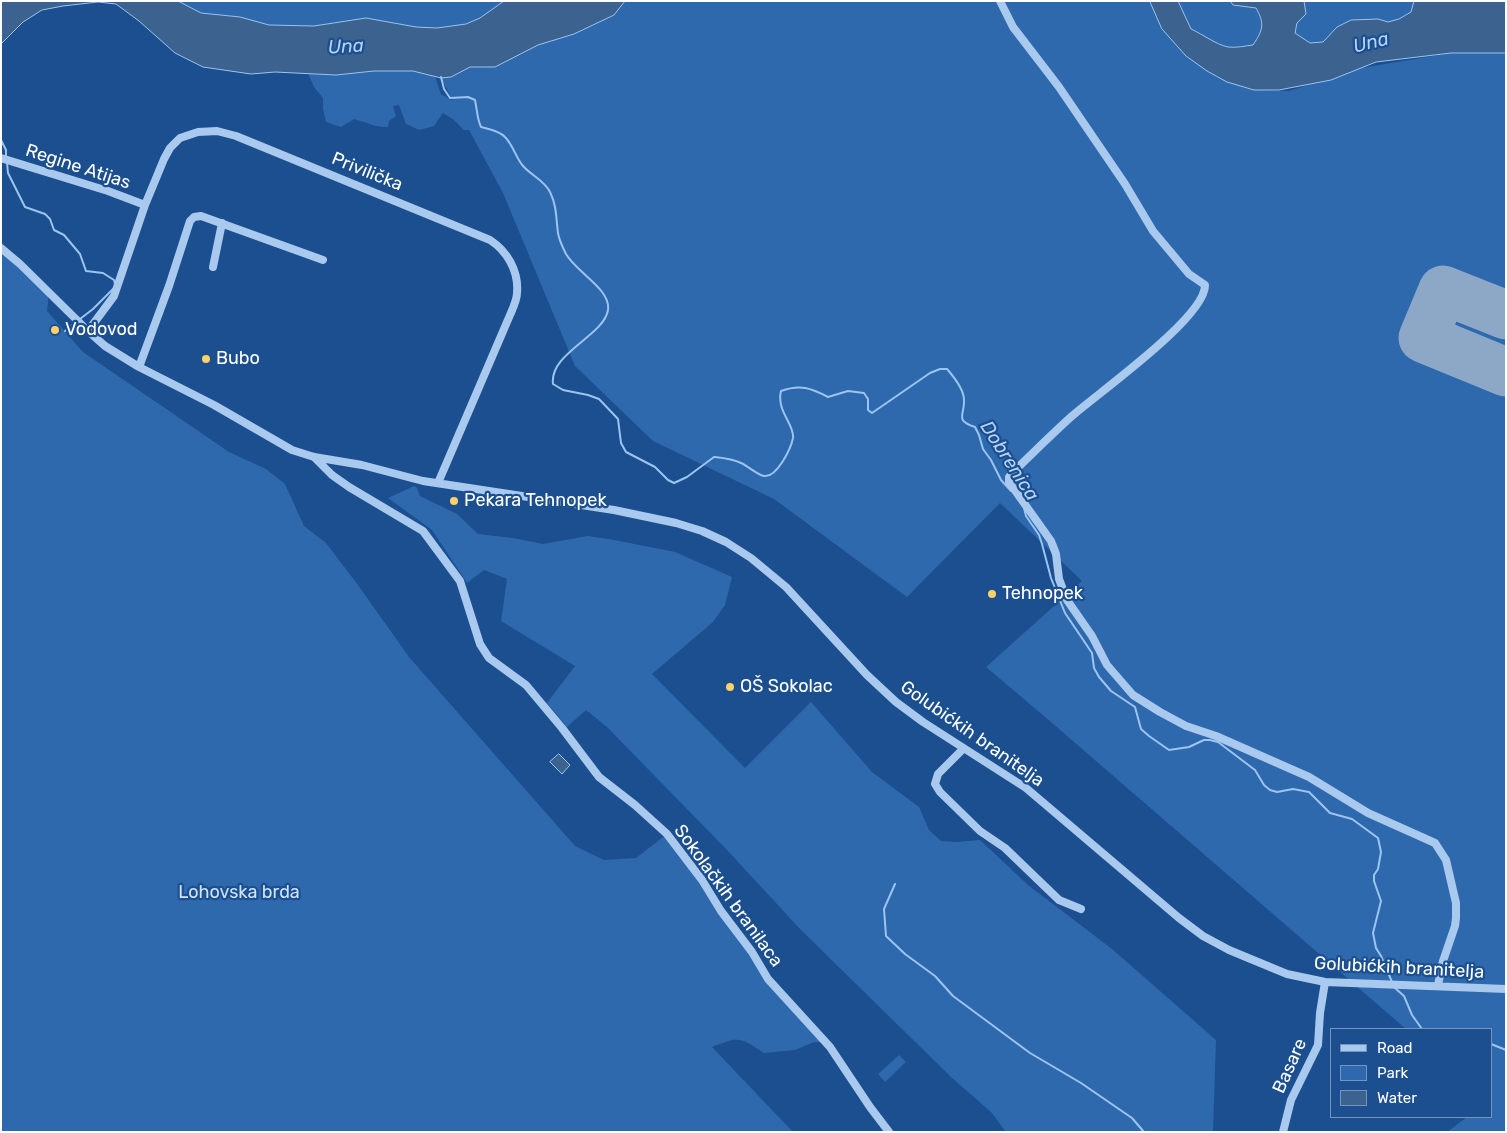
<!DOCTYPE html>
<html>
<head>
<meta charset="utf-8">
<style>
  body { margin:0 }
  #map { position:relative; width:1507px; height:1133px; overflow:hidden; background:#1b4f8f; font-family:Rubik,sans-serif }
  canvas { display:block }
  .frame { position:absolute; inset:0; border:2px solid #fff; pointer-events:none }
  .legend { position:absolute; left:1330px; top:1028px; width:162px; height:90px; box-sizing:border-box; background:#1b4f8f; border:1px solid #7695bc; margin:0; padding:6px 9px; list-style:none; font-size:15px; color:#fff }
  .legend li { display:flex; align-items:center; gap:10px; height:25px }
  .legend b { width:25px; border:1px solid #7695bc }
</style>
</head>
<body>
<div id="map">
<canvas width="1507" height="1133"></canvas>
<div class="frame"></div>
<ul class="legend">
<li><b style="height:6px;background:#a9c9ee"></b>Road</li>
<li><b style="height:14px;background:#2e69ad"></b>Park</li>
<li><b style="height:14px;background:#3c6290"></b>Water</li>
</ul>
</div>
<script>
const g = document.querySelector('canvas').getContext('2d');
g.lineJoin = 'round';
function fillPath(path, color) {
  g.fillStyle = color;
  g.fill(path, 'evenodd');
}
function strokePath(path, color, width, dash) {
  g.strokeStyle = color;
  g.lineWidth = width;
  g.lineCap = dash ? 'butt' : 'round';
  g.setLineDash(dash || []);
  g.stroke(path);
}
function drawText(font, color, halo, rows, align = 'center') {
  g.font = font + ' Rubik,sans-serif';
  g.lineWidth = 4.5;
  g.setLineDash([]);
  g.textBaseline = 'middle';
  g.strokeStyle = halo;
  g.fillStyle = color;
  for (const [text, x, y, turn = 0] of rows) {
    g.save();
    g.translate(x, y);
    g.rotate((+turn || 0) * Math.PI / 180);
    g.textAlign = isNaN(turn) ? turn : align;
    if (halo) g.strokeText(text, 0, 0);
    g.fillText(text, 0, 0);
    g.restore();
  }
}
fillPath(new Path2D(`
  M178 1H504L480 18 465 24 437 28 416 27 366 18 314 26 269 25 240 17 201 13Z
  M606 1H1152L1217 77 1254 90 1289 91 1361 68 1451 53H1506V1132H1447L1467 1117H1491V1029H1406L1044 716 986 667 1082 581 1000 503 907 597 774 499 653 441 575 366 503 193 469 130H464L454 120 443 113 434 126 419 130 406 124 399 105 393 106 396 116 389 121 388 127C376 128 366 122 354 119L341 127 326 122 323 109V98L314 87 308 73 336 75 374 71H413L435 76 441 94 453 101 441 78Z
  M1178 1H1230L1233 5 1256 8C1265 24 1263 30 1253 45 1245 46 1236 48 1228 47 1215 44 1204 35 1191 29Z
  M1304 1H1414L1411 12 1399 19 1388 22 1378 19 1351 20 1337 27 1323 42 1310 43 1295 33 1297 23 1306 14Z
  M1 248 49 292 47 311 83 352 229 452 266 469 285 484 304 526 326 543 358 585 409 657 575 846 604 860 636 858 667 834 758 963 825 1042H814L795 1050 764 1053C740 1037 739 1036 712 1047L793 1132H1Z
  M414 486 417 488 420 496 457 514 478 534 513 538 543 544 588 536 609 539 675 552 732 577 725 605 713 622 652 674 745 768 811 702 872 772 919 807 929 830 941 841 957 842 980 840 1028 885 1112 949 1216 1040 1213 1132H1006L991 1112 952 1078 801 930 727 850 607 727 586 710 567 727 547 703 575 666 501 621 507 579 484 570 467 583 432 530 388 498Z
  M899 1055 906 1062 885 1082 878 1074Z`), '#2e69ad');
const water = new Path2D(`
  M1 1H178L201 13 240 17 269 25 314 26 366 18 416 27 437 28 466 24 480 18 504 1H625L614 15 574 34 538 45 495 67H470L451 77 441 78 413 71H374L336 75 275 72 251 74 203 67 175 53 139 21 116 4 98 2 63 6 42 10 23 22 1 44Z
  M1150 1H1178L1191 29C1204 35 1215 44 1228 47 1236 48 1245 46 1253 45 1263 30 1265 24 1256 8L1233 5 1230 1H1304L1306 14 1297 23 1295 33 1310 43 1323 42 1337 27 1351 20 1378 19 1388 22 1399 19 1411 12 1414 1H1506V53H1451L1376 62 1331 80 1279 90H1254L1227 82 1207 71 1186 56 1162 29Z
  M559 754 570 765 562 774 550 762Z`);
fillPath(water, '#3c6290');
strokePath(water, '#9cc4f0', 1);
strokePath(new Path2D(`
  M441 77 444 89 450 98 468 97 475 100C477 109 477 119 481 127 489 129 500 131 505 137 513 145 516 158 523 166 532 176 544 180 550 192 557 206 556 219 558 233 559 240 563 248 566 254 576 272 611 289 608 310 604 336 549 353 553 384L563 390 588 395 599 399 618 419 621 443 626 452 655 467 668 480 674 483 687 477 714 457C723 458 733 459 741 463 748 466 756 474 764 476 777 478 791 448 793 438 795 425 776 411 781 391 800 384 811 388 828 397L848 391 864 393 868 399V410L872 413 930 373 940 369H947C954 377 964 389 964 400 965 415 954 420 975 427L979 435 983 449 991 460 1001 480 1011 491
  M1 140 6 150V158
  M7 163 8 173 25 207 45 214 50 219 54 230 64 235 80 254 86 271 103 273 114 280 115 284
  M80 319 93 309 114 288
  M65 331 77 321
  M1024 508 1026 516 1039 535 1042 544 1051 578 1065 613 1092 653 1094 668 1099 677 1111 691 1135 707 1141 729 1149 736 1169 750 1189 747 1204 740H1210L1218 742 1255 770 1264 785 1270 790 1277 792 1293 789 1309 792 1330 813 1352 819 1378 838 1381 852 1378 869 1374 875V881L1381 901 1373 933 1376 948 1381 956 1392 982
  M895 884 884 909 886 936 905 954 935 976 953 996 1030 1053 1081 1083 1132 1118 1144 1132
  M1395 988 1404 996 1412 1015 1422 1029
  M1491 1044 1506 1050`), '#9cc4f0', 2);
strokePath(new Path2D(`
  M1506 315 1443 290 1423 338 1506 372`), '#8da7c7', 49);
strokePath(new Path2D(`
  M1000 1 1013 27 1059 87 1125 184 1153 231 1189 274 1205 285C1206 317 1098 393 1072 416 1052 434 1033 453 1014 471L1009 477V482L1051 541 1056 554 1059 579 1067 600 1092 636 1107 665 1133 695 1160 712 1186 726 1216 736 1309 777 1368 813 1435 843 1446 860 1456 903V918L1455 926 1443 961 1438 985
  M1 158 108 191 145 205
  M1 248 20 264 88 331 105 346 139 367 214 405 292 450 314 457 362 465 423 481 614 510 676 523 702 531 726 542 751 558 786 587 867 675 896 702 923 722 1026 788 1179 918 1203 936 1229 950 1287 974 1325 982 1506 989
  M213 267 222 223
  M88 331 114 296 145 205 164 159 170 148 180 138 198 132 217 131 236 136 490 240C507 251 519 271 517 293 517 300 513 308 510 315L438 483
  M139 367 169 286 190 221 194 217 201 216 323 260
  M314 457 332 475 349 487 423 531 460 581 480 644 489 658 526 685 562 728 599 777 635 805 667 834 702 880 721 911 752 952 768 979 830 1047 870 1107 889 1132
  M963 749 938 774 935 784 940 792 980 831 1005 848 1059 900 1081 909
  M1283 1132 1291 1100 1318 1045 1320 1013 1325 982`), '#a9c9ee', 8);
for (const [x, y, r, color] of [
  [55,330,5,"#ffd166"],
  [206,359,5,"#ffd166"],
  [454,501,5,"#ffd166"],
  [992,594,5,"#ffd166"],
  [730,687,5,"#ffd166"]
]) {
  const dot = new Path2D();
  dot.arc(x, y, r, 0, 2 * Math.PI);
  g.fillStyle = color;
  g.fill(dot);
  strokePath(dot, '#1b4f8f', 2);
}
drawText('18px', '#fff', '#1b4f8f', [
  ["Regine Atijas",78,167,18],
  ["Privilička",367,172,22],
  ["Golubićkih branitelja",972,734,35],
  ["Sokolačkih branilaca",728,896,54],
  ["Golubićkih branitelja",1399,968,3],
  ["Basare",1290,1066,-66]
]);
drawText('18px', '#fff', '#1b4f8f', [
  ["Vodovod",65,330],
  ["Bubo",216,359],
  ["Pekara Tehnopek",464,501],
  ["Tehnopek",1002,594],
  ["OŠ Sokolac",740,687]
], 'left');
drawText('18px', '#cfe3fa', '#1b4f8f', [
  ["Lohovska brda",239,893]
]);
drawText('italic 19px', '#b5d3f5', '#1b4f8f', [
  ["Una",1371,43,-14],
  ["Una",346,47,-3],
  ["Dobrenica",1009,461,57]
]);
</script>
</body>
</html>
